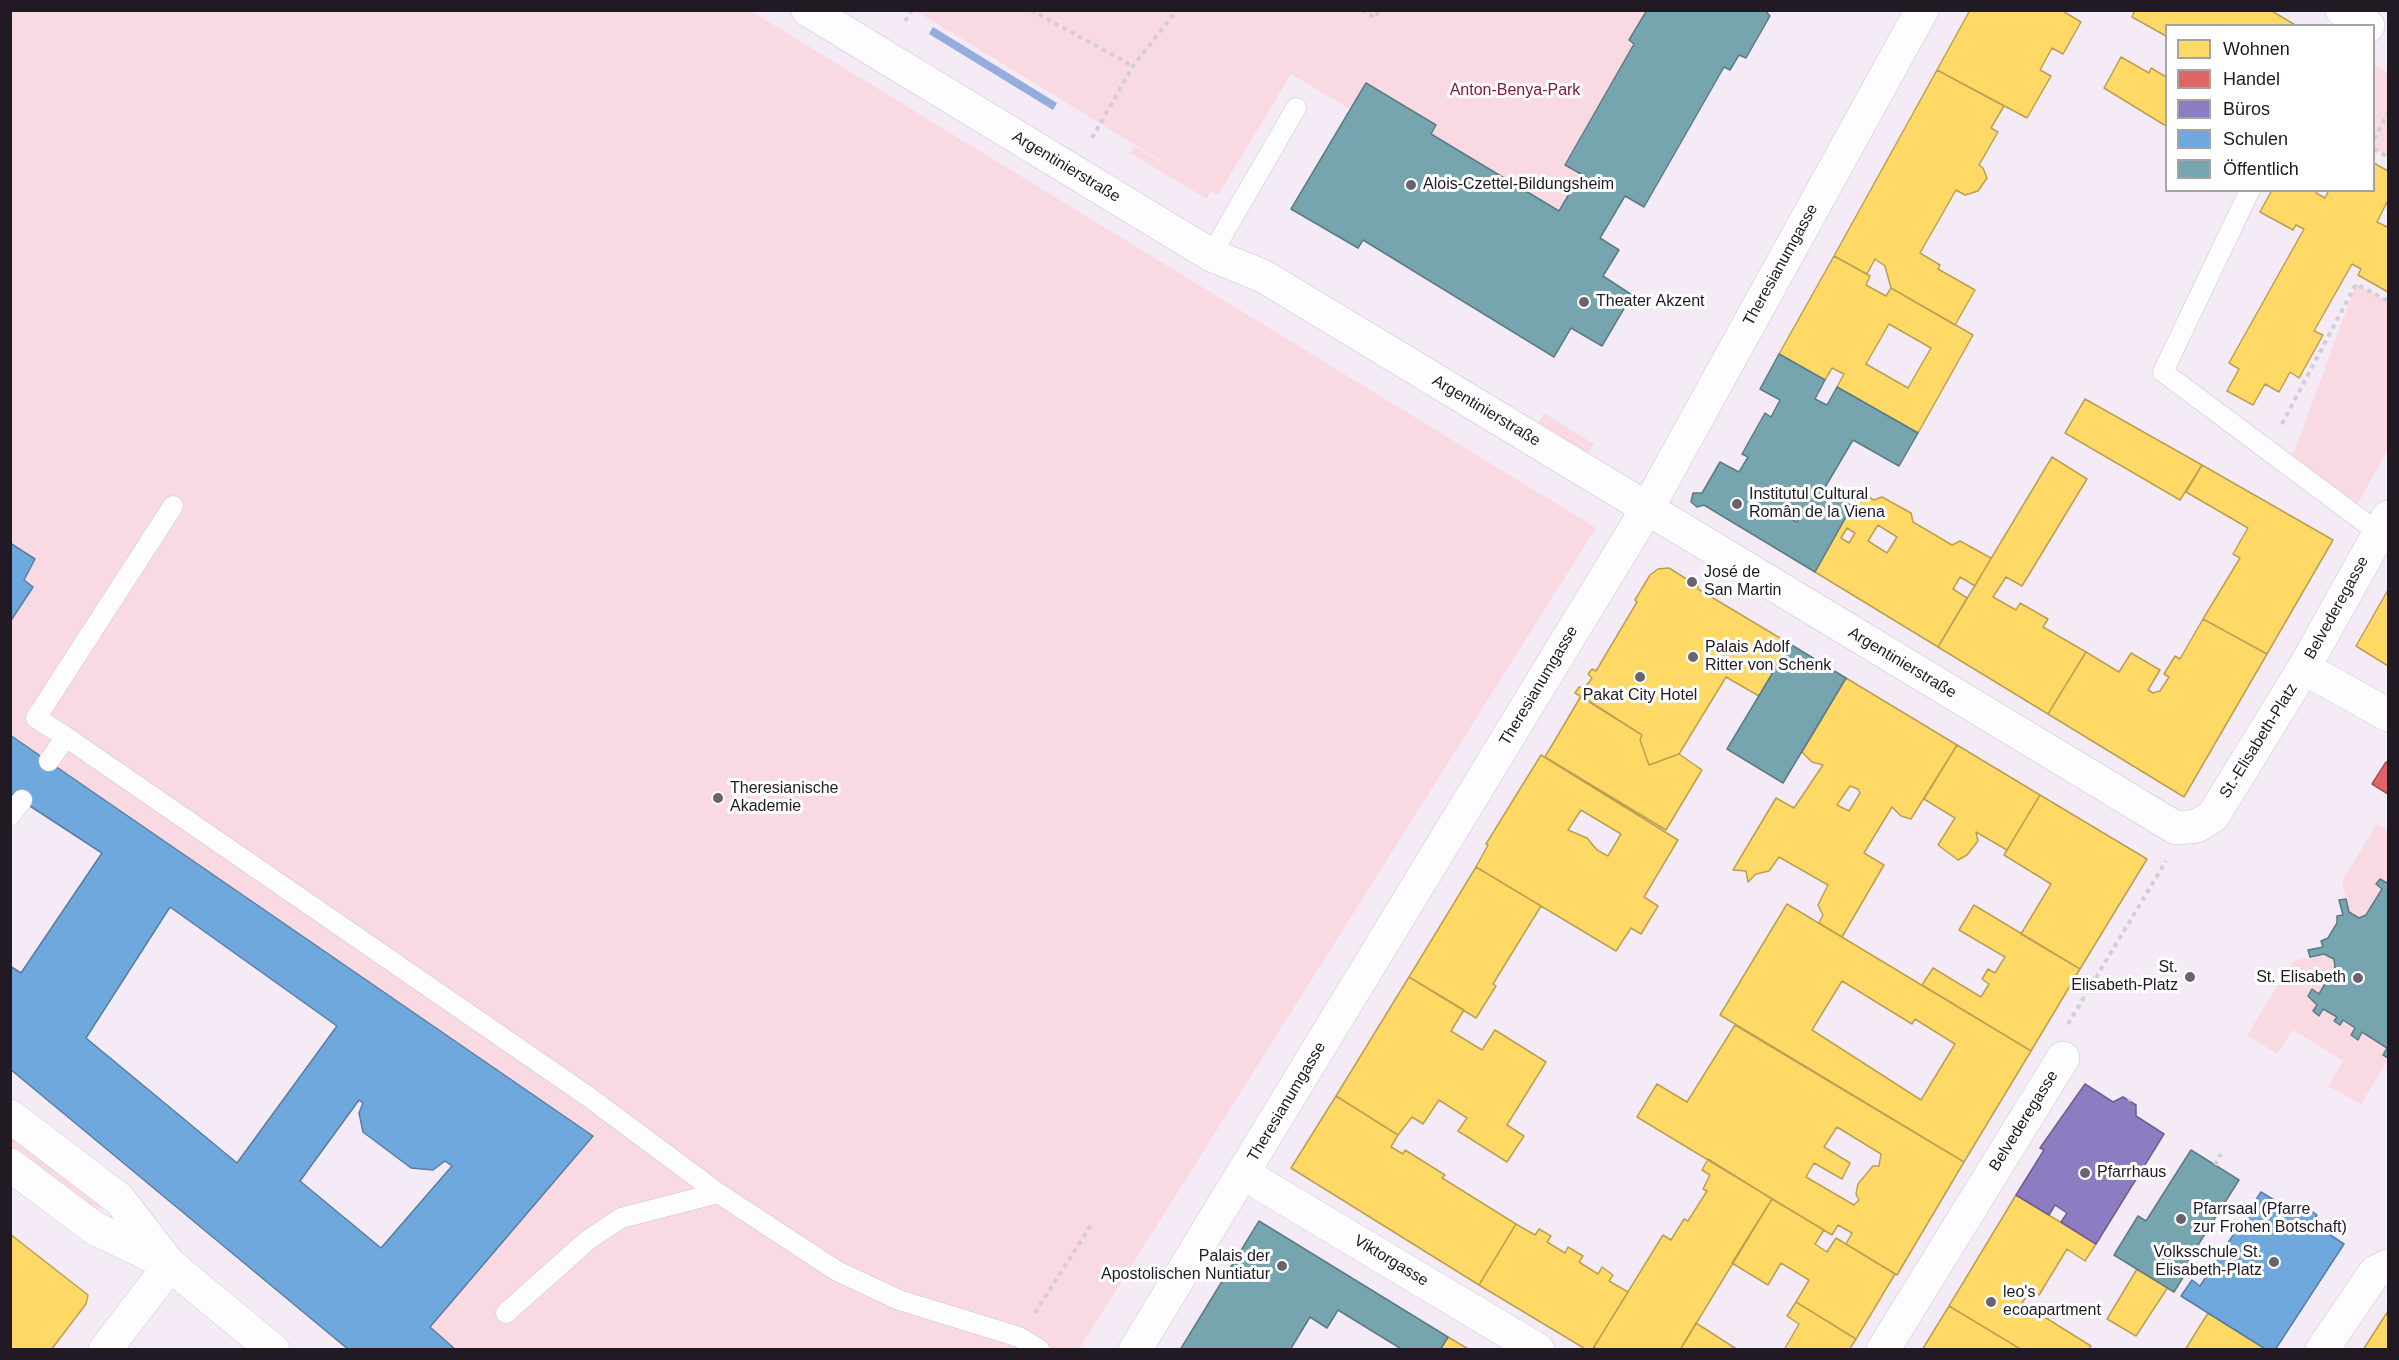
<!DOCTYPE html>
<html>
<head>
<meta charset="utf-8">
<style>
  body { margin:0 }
  #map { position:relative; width:2399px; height:1360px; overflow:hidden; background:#f4ebf7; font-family:Arial,sans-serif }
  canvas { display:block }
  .frame { position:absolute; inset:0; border:12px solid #211923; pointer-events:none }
  .legend { position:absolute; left:2165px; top:24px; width:210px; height:168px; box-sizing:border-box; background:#fff; border:2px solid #a6a3a7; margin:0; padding:8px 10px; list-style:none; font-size:18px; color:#211923 }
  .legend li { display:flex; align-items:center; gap:12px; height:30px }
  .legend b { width:30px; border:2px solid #a6a3a7 }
</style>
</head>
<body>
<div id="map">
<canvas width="2399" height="1360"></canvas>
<div class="frame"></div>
<ul class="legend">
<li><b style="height:16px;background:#ffd966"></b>Wohnen</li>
<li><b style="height:16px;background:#e06666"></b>Handel</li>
<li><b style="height:16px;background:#8e7cc3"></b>Büros</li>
<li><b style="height:16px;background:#6fa8dc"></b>Schulen</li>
<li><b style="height:16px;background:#76a5af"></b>Öffentlich</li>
</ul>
</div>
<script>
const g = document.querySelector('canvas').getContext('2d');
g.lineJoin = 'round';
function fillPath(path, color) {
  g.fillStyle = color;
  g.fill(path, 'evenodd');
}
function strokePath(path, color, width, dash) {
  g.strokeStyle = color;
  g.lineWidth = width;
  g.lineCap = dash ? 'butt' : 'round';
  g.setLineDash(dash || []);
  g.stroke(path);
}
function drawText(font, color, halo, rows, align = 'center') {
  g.font = font + ' Arial,sans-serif';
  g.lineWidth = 6;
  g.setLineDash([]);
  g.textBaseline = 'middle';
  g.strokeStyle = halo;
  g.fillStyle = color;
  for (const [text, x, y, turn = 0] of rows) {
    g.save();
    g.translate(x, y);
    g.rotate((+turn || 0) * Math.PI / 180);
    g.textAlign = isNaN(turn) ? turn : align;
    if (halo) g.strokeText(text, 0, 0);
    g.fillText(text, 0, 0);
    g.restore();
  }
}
fillPath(new Path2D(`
  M11 11H751L1596 528 1079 1349H456L430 1327 592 1136 11 735 10 622 33 587 24 580 35 559 10 543Z
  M916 11H1647L1629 40 1634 44 1566 165 1581 174 1559 211 1431 134 1436 125 1366 83 1350 109 1291 74 1218 195 1211 191 1207 199 1130 153 1134 146 1178 171Z
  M2374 64 2388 73V157L2374 148Z
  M2356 284 2388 301V449L2352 514 2289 466Z
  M1544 413 1594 444 1587 455 1537 425Z
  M2377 824 2388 831V881L2387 883 2380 879 2377 884 2382 889 2366 915 2359 918 2349 912 2342 881Z
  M2324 954 2334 959 2335 967 2319 994 2312 989 2313 1003 2317 1005 2313 1011 2319 1015 2323 1009 2337 1017 2334 1021 2339 1025 2343 1020 2355 1028 2351 1035 2357 1040 2362 1032 2387 1048 2383 1055 2388 1060 2361 1104 2328 1086 2343 1061 2293 1030 2277 1054 2247 1035 2293 961Z
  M10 1134 103 1205 94 1215 11 1150Z`), '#fadae2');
fillPath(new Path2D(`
  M933 27 1057 103 1053 110 929 34Z`), '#95acdf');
const homes = new Path2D(`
  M1970 10H2061L2081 22 2063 54 2052 48 2040 70 2051 76 2027 118 1937 70Z
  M2135 10H2270L2297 26H2166V36L2132 17Z
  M2121 57 2149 73 2151 68 2166 77V126L2104 88Z
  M1937 70 2004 106 1991 128 1998 132 1979 165 1983 168 1987 178 1978 191 1965 195 1956 190 1920 253 1940 265 1938 269 1975 290 1955 325 1891 288 1885 266 1875 259 1867 274 1834 256Z
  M2374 163 2388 171V200L2377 222 2387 227 2388 224V292L2358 275 2361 269 2352 264 2314 331 2323 335 2299 378 2290 372 2279 392 2265 384 2253 405 2227 391 2239 369 2229 363 2304 229 2296 225 2293 230 2260 212 2272 190H2318L2316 193 2325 198 2329 190H2374Z
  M1834 256 1870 276 1866 285 1886 296 1891 288 1973 335 1918 433 1837 387 1844 374 1832 368 1825 380 1779 354ZM1889 324 1931 348 1908 388 1866 364Z
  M2085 399 2202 465 2180 500 2065 433Z
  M2052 457 2087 479 2022 586 2006 577 1993 597 2016 610 2020 603 2048 619 2043 627 2086 652 2048 714 1938 647Z
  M2202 465 2333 540 2267 654 2203 619 2240 558 2233 554 2248 528 2186 492Z
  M1860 492 1874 500 1882 497 1911 513 1913 522 1952 545 1960 541 1991 558 1975 586 1960 577 1953 589 1967 598 1938 647 1815 572ZM1878 525 1897 537 1887 553 1868 541ZM1847 528 1855 533 1849 543 1841 538Z
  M1669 568 1698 586V589L1790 644 1759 696 1726 677 1679 754 1649 765 1640 740 1642 735 1575 693 1579 687 1584 689 1592 678 1588 674 1592 669 1596 671 1637 602 1635 600 1650 575 1658 569Z
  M2388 590V666L2356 646Z
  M2203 619 2267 654 2184 797 2048 714 2086 652 2119 672 2131 653 2160 670 2148 690 2153 693 2160 691 2169 677 2164 674 2175 656 2180 659Z
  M1846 678 1957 745 1911 819 1901 816 1892 807 1864 853 1884 865 1842 937 1819 923 1823 915 1818 905 1828 885 1779 857 1769 871 1756 874 1748 882 1746 871 1733 870 1776 798 1794 808 1823 765 1812 762 1802 752ZM1850 786 1858 789 1860 793 1849 811 1837 805Z
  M1581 696 1642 735 1640 740 1649 765 1679 754 1702 770 1666 830 1545 757Z
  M1957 745 2040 795 2007 850 1976 832 1978 841 1967 855 1958 860 1938 845 1955 818 1924 799Z
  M1541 755 1678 840 1644 897 1658 906 1641 934 1631 928 1616 951 1476 867 1488 845 1486 844ZM1581 810 1621 834 1608 856 1597 850 1587 838 1568 830Z
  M2040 795 2147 859 2080 969 2021 934 2051 884 2004 855Z
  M1476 867 1541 906 1493 984 1496 986 1476 1018 1409 977Z
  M1787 904 2031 1051 1964 1162 1720 1015ZM1842 981 1912 1024 1915 1019 1955 1044 1921 1100 1812 1030Z
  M1974 905 2080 969 2031 1051 1922 985 1933 968 1981 997 1989 984 1982 979 1988 969 1995 973 2005 957 1959 930Z
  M1409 977 1464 1010 1451 1031 1482 1050 1495 1030 1546 1062 1507 1125 1524 1136 1507 1162 1458 1131 1467 1118 1439 1100 1423 1124 1412 1117 1398 1135 1336 1096Z
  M1735 1025 1964 1162 1897 1275 1846 1244 1852 1233 1838 1225 1832 1235 1637 1117 1657 1084 1687 1102ZM1837 1127 1881 1154 1879 1166H1873L1858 1184 1856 1194 1859 1200 1854 1205 1806 1177 1814 1163 1842 1179 1850 1163 1824 1147Z
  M1336 1096 1398 1135 1391 1147 1403 1154 1405 1150 1445 1175 1442 1178 1516 1224 1479 1285 1291 1168Z
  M1708 1159 1772 1199 1680 1350H1597L1594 1347 1663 1235 1671 1240 1684 1219 1688 1221 1707 1191 1703 1189 1710 1175 1702 1170Z
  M2016 1195 2096 1244 2085 1261 2067 1249 2039 1295 2031 1289 2022 1303 2091 1346 2088 1350H2022L1949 1306Z
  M1772 1199 1824 1230 1815 1244 1827 1252 1836 1238 1895 1274 1856 1339 1796 1302 1809 1280 1781 1263 1768 1285 1732 1263Z
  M1516 1224 1535 1235 1539 1229 1551 1236 1547 1242 1565 1253 1568 1247 1583 1256 1579 1262 1598 1274 1602 1267 1613 1275 1609 1281 1628 1292 1592 1350H1587L1479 1285Z
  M10 1234 88 1295 86 1304 51 1350H10Z
  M2137 1269 2168 1287 2136 1336 2107 1319Z
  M1796 1302 1856 1339 1849 1350H1784L1799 1324 1787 1316Z
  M1949 1306 2022 1350H1922Z
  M2388 1311V1350H2363Z
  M2208 1313 2267 1350H2185Z
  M1696 1323 1738 1350H1680Z
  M1448 1337 1470 1350H1440Z`);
fillPath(homes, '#ffd966');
strokePath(homes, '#bc9f52', 1.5);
const shops = new Path2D(`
  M2386 762 2388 763V794L2372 784Z`);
fillPath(shops, '#e06666');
strokePath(shops, '#a74f52', 1.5);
const offices = new Path2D(`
  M2085 1084 2113 1102 2123 1097 2136 1105V1116L2164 1134 2096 1244 2061 1222 2067 1213 2055 1205 2049 1215 2016 1195 2044 1150 2040 1148Z`);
fillPath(offices, '#8e7cc3');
strokePath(offices, '#6d5e93', 1.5);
const schools = new Path2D(`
  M10 543 35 559 24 580 33 587 10 622Z
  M10 735 593 1136 430 1327 456 1350H349L10 1069V966L21 973 102 853 10 793ZM170 907 337 1026 237 1163 86 1038ZM359 1100 363 1103 359 1113 363 1132 411 1168 433 1170 445 1161 452 1166 381 1248 300 1181Z
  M2261 1192 2294 1212 2299 1204 2309 1209 2317 1215 2312 1223 2344 1244 2275 1350H2267L2181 1296 2192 1280 2200 1286Z`);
fillPath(schools, '#6fa8dc');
strokePath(schools, '#587da4', 1.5);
const public = new Path2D(`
  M1647 10H1765L1770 16 1746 58 1739 55 1730 70 1724 67 1644 207 1625 196 1600 238 1619 250 1603 276 1632 295 1602 346 1571 328 1554 357 1363 240 1358 248 1291 209 1366 83 1436 125 1431 134 1559 211 1581 174 1565 165 1634 44 1629 40Z
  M1779 354 1825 380 1815 399 1827 405 1837 387 1918 433 1899 466 1853 440 1824 489 1852 506 1815 572 1704 505 1697 507 1691 502 1693 493H1702L1720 462 1739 472 1748 457 1742 454 1765 413 1771 417 1780 400 1760 389ZM1793 505 1803 511 1797 522 1786 516Z
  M1790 644 1846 678 1783 783 1727 749Z
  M2380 879 2387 883 2388 881V1058L2383 1055 2387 1048 2362 1032 2358 1040 2351 1035 2355 1028 2343 1020 2340 1025 2334 1021 2337 1017 2323 1009 2319 1016 2313 1011 2317 1005 2308 996 2312 989 2319 994 2335 967 2334 959 2324 954 2310 957 2308 950 2323 947 2321 941 2328 938 2337 923V916L2343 915 2339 900 2346 899 2349 912 2359 918 2366 915 2382 889 2376 884Z
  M2191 1150 2239 1180 2188 1261 2192 1263 2174 1292 2114 1255 2138 1216 2146 1221Z
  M1259 1221 1448 1337 1440 1350H1403L1338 1310 1327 1328 1310 1317 1290 1350H1180Z`);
fillPath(public, '#76a5af');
strokePath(public, '#5c7b85', 1.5);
const service = new Path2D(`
  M2250 190 2163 372 2379 533
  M1211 255 1296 108
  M66 737 36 718 173 506
  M49 761 66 737 586 1095 718 1193 837 1271 899 1300 1019 1337 1040 1350
  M10 816 22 800
  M506 1313 588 1240 621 1218 718 1193`);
const minor = new Path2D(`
  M808 10 1211 255 1263 276 2176 828 2197 826 2213 816 2304 668 2388 517
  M2342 10 2368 26
  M2304 668 2388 715
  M1244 1174 1538 1350
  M105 1350 170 1265
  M1135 1350 1647 509 1922 10
  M1883 1350 2063 1058
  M2322 1350 2375 1272 2388 1266`);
const secondary = new Path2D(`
  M10 1116 119 1199 170 1265 273 1350
  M10 1165 94 1228 163 1261`);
strokePath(service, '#ccc4cf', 21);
strokePath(minor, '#ccc4cf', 34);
strokePath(secondary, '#ccc4cf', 34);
strokePath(new Path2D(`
  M1031 10 1133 66
  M1362 10 1375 18 1379 10
  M905 21 912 10
  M1092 138 1133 66 1177 10
  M2374 139 2388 113
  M2374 149 2388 157
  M2282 424 2356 284 2388 301
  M2068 1024 2166 861
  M2129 1101 2130 1099
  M2215 1165 2221 1154
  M2309 1209 2310 1208
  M1035 1313 1091 1225`), '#d2ced3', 4, [4.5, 4.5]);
strokePath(service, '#fdfcfe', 20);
strokePath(minor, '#fdfcfe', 33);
strokePath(secondary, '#fdfcfe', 33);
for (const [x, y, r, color] of [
  [1411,185,6,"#6b626d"],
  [1584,302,6,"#6b626d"],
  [1737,504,6,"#6b626d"],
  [1692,582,6,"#6b626d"],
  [1693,657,6,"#6b626d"],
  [1640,677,6,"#6b626d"],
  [718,798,6,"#6b626d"],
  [2190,977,6,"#6b626d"],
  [2358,978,6,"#6b626d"],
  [2085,1173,6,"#6b626d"],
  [2181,1219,6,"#6b626d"],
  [2274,1262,6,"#6b626d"],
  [1282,1266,6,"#6b626d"],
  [1991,1302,6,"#6b626d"]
]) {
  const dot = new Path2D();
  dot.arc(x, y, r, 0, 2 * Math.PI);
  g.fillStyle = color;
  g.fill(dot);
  strokePath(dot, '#fff', 2);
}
drawText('16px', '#841a34', '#fff', [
  ["Anton-Benya-Park",1515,91]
]);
drawText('16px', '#211923', '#fff', [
  ["Argentinierstraße",1066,167,31],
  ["Theresianumgasse",1781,265,-61],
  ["Argentinierstraße",1486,411,31],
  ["Belvederegasse",2337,608,-61],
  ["Argentinierstraße",1902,663,31],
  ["Theresianumgasse",1539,686,-59],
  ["St.-Elisabeth-Platz",2259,741,-58],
  ["Theresianumgasse",1287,1102,-59],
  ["Belvederegasse",2024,1121,-58],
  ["Viktorgasse",1391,1261,31]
]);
drawText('16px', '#211923', '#fff', [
  ["Alois-Czettel-Bildungsheim",1423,185],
  ["Theater Akzent",1596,302],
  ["Institutul Cultural",1749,495],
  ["Român de la Viena",1749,513],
  ["José de",1704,573],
  ["San Martin",1704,591],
  ["Palais Adolf",1705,648],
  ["Ritter von Schenk",1705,666],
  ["Pakat City Hotel",1640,696,"center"],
  ["Theresianische",730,789],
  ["Akademie",730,807],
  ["St.",2178,968,"right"],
  ["Elisabeth-Platz",2178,986,"right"],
  ["St. Elisabeth",2346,978,"right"],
  ["Pfarrhaus",2097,1173],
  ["Pfarrsaal (Pfarre",2193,1210],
  ["zur Frohen Botschaft)",2193,1228],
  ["Volksschule St.",2262,1253,"right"],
  ["Elisabeth-Platz",2262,1271,"right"],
  ["Palais der",1270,1257,"right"],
  ["Apostolischen Nuntiatur",1270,1275,"right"],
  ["leo's",2003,1293],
  ["ecoapartment",2003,1311]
], 'left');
</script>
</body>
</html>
